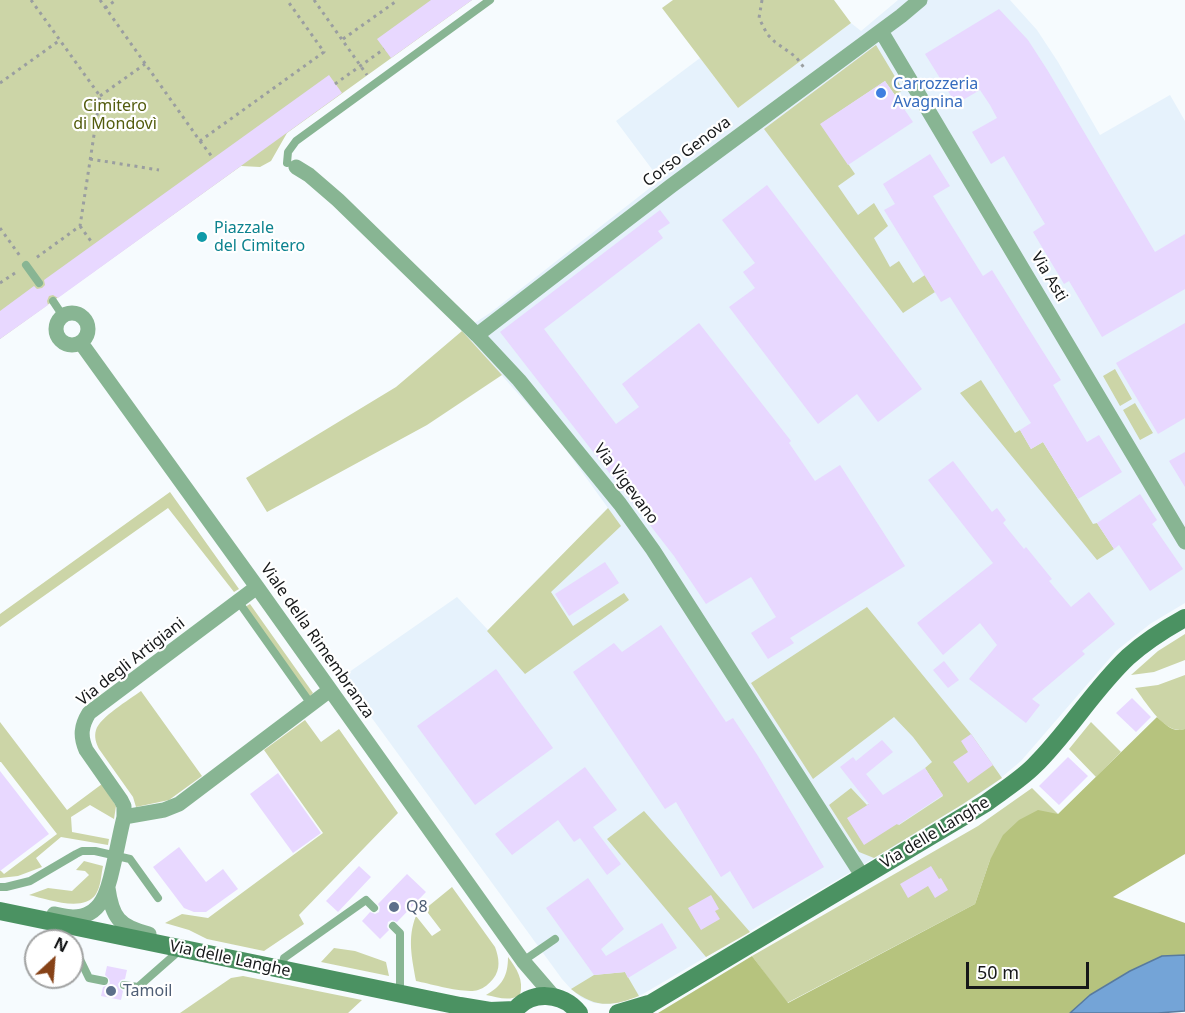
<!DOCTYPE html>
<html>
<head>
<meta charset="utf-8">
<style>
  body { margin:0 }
  #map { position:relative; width:1185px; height:1013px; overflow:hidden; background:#f6fbfe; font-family:"Noto Sans",sans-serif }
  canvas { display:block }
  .north { position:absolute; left:24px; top:929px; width:60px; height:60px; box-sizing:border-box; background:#fff; border:2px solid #a2a3a3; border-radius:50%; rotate:26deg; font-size:16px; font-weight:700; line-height:24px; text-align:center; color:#161819 }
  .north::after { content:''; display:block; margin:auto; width:21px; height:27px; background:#864217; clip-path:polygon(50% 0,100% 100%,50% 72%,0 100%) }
  .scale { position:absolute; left:966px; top:962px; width:123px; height:27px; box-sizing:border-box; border:3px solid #161819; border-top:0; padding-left:8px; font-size:18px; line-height:21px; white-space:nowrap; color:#161819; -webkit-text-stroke:4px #fff; paint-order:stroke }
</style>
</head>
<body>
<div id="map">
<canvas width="1185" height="1013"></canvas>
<div class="north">N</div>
<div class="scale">50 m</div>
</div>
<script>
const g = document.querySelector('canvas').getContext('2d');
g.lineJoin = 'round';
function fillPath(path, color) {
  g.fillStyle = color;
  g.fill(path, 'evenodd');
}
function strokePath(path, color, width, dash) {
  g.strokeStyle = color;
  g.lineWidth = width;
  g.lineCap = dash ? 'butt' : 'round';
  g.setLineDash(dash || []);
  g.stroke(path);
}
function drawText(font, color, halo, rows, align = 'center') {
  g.font = font + ' "Noto Sans",sans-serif';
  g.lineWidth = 4.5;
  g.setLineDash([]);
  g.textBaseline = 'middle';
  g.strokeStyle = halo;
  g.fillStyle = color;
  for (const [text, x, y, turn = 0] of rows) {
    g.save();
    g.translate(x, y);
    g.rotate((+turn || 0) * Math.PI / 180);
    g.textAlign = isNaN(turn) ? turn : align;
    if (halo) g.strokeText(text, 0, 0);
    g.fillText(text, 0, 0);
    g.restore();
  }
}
fillPath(new Path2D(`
  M898 0H1010L1037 30 1058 62 1100 135 1170 95 1185 121V603L1150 624 1116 651 1021 761 990 787 893 847 643 994 618 1003 606 1004 594 1003 582 998 571 989 562 979 342 677 457 597 488 630 608 508 556 436 462 331 490 313 660 180 616 121 700 58 738 108 851 23 861 31Z`), '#e6f2fc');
fillPath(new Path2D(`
  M0 0H472L287 133 271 161 260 167 241 166 0 339Z
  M673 0H834L851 23 738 108 662 8Z
  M876 45 903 90 895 95 885 81 821 124 855 174 838 186 858 215 874 203 888 226 874 238 890 267 899 261 913 283 925 275 935 292 903 313 764 129Z
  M462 331 502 375 427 425 267 512 246 478 396 387Z
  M1115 369 1132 399 1120 406 1103 376Z
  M981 380 1015 433 1020 430 1031 449 1043 442 1093 524 1097 523 1114 549 1097 560 960 393Z
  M1135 403 1153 433 1140 440 1123 410Z
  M170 492 239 589 234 592 168 508 0 627V614Z
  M608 508 621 526 551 592 573 626 624 593 629 600 525 674 487 631Z
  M250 604 313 693 309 697 245 607Z
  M867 607 971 734 1002 778 963 804 874 858 859 852 829 805 851 788 867 805 880 797 899 825 943 796 925 768 932 762 913 737 894 717 813 779 751 683Z
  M1185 634V660L1154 672 1131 675 1158 651Z
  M1185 675V729C1165 736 1146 702 1135 688L1158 685Z
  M141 691 202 776 169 800 136 807 133 797 99 749C96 743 94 737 96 730 100 717 129 700 141 691Z
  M305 720 321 742 339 729 398 813 299 915 304 924 264 951 207 939 189 930 165 923 182 914 208 918 323 833 264 750Z
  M0 722 67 810 102 784 116 806 114 819 90 805 71 817 72 832 109 839 108 845 61 837 36 858 42 867 18 876 0 878V870L4 874 57 834 1 762H0Z
  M1091 722 1121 752 1096 777 1069 749Z
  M1032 788 1058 814 990 860 975 904 787 1003 752 956 978 826Z
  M644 811 750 932 706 957 607 839Z
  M84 861 103 866C101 875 101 886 96 894 84 913 47 899 29 895L48 888 72 891 89 875 85 871 76 870Z
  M452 887 495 947C499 958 501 969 493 979 489 984 484 988 478 990 465 994 431 984 416 981 412 958 407 938 416 916L432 936 441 930 425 909Z
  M334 948 355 951 386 962 389 976 321 962Z
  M508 957C517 969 524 980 520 995 509 1002 497 997 486 995 502 986 508 976 508 957Z
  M625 972 639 996C611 1007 595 1008 571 989L594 975Z
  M243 976 362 1000 348 1013H180L231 978Z`), '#ccd5a7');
fillPath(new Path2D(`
  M1157 717C1166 725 1173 733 1185 729V854L1113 897 1185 923V955L1162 956 1130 971 1090 995 1070 1013H658L752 956 788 1003 975 904 990 860 1003 835 1019 820 1038 810 1058 814Z`), '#b6c37e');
const water = new Path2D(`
  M1185 955V1011L1158 1013H1070L1090 995 1130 971 1162 956Z`);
fillPath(water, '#74a4d7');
strokePath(water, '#587a9e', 1.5);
fillPath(new Path2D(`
  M431 0H472L391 58 377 39Z
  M999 9 1028 40 1048 71 1155 252 1185 234V289L1102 337 1069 281 1064 284 1033 232 1045 224 1004 156 991 164 972 132 997 118 990 105 980 90 956 104 925 54Z
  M329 75 342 93 58 298 53 295 49 296 47 301 48 305 0 339V311L34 286 37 289 42 288 45 285 44 280Z
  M885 81 913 122 848 165 820 124Z
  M930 154 950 186 933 196 983 276 992 270 1042 350 1061 380 1053 385 1087 442 1099 435 1122 472 1078 499 1043 442 1031 449 1020 430 1031 423 950 297 941 302 884 210 895 204 883 184Z
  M767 185 922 389 878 422 857 394 818 424 729 307 755 288 743 272 755 263 722 220Z
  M660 210 670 223 658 231 663 238 544 329 616 424 639 407 622 384 699 323 791 441 789 443 815 481 840 465 905 566 790 638 794 643 768 659 751 633 776 617 751 577 706 604 674 556 500 332Z
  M1185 323V418L1158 434 1116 363Z
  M1185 452V487L1169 461Z
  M953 461 992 512 997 508 1006 520 1003 523 1024 549 1026 547 1052 579 1049 581 1071 607 1089 592 1115 624 1082 651 1085 654 1032 699 1040 705 1026 723 969 679 997 645 980 623 943 655 917 623 993 563 928 480Z
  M1140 494 1157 520 1152 524 1183 569 1150 591 1119 545 1114 549 1097 523Z
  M605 562 619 583 569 616 555 594Z
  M661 625 726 722 733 718 758 756 824 867 753 909 730 871 721 877 676 802 665 809 573 672 614 643 622 652Z
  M944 661 959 680 948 688 933 670Z
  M496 669 553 748 475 805 417 726Z
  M1132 698 1151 717 1136 732 1116 713Z
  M971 734 993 765 968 783 953 762 968 752 961 741Z
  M882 740 893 752 866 774 883 795 925 768 943 795 898 825 897 824 864 845 847 818 869 804 840 767 853 757 856 761Z
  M1068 757 1088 776 1059 805 1039 786Z
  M585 767 617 810 593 827 621 864 607 875 580 838 574 842 558 820 512 855 495 834Z
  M0 771 49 834 0 871Z
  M278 773 321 833 293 853 250 794Z
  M179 847 206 882 223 869 238 889 206 912H194L184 908 153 867Z
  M359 866 371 877 338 912 326 901Z
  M931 866 939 879 941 878 948 890 935 898 928 886 908 898 900 884Z
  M407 874 426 892 397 922 392 920 388 922 387 927 389 930 380 939 362 921 370 912 375 914 379 912 380 907 378 904Z
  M588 878 624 929 601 949 606 956 662 923 677 948 628 978 625 972 594 975 546 908Z
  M711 895 719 909 715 911 720 919 701 930 688 908Z
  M107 966 127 970 125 979 121 980 118 984 119 988 123 991 121 1000 101 996 103 987 106 986 110 983 109 979 105 975Z`), '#e8d8ff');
strokePath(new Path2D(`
  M31 0 100 96 80 226 36 258
  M100 0 200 141 324 52 287 0
  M314 0 367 75
  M762 0 759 18 767 34 775 42 796 57 805 69
  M105 8 116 0
  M343 39 398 0
  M0 83 60 40
  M335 84 384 49
  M100 96 145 64
  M200 141 213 158
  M90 159 159 170
  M80 226 93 244
  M0 228 20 256
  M0 283 18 271`), '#9a9ea0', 3, [3, 4.5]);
strokePath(new Path2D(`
  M287 163 288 152 296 141 490 0
  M26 265 39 283
  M53 301 63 316
  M238 601 311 704
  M0 887H6L30 881 76 854 82 851H95L130 859 158 898
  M393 926 400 933V993
  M72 943 89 978 104 981
  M523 961 555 939
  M282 968 284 958 366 900 374 908
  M124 985 138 987 180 950`), '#88b593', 8);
strokePath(new Path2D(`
  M881 31 1185 542
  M296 167 309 175 338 200 477 335 519 380 620 504 653 550 863 877
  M56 329a16 16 0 1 1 32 0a16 16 0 1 1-32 0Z
  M477 335 671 186 901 16 920 0
  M81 343 257 587 523 961 554 997
  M124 817 164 810 179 804 330 690
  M108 888C112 917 119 927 149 934
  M54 914C60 915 67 917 73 917 102 917 108 890 113 867 117 850 120 833 124 817V806L121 800 86 750C80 736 81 726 89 713L257 587`), '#88b593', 15);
strokePath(new Path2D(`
  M0 911 460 1006 490 1011 515 1010
  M513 1013C529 989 563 992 579 1013
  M618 1013 648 1004
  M637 1013 650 1004 986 803C1002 791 1020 780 1034 766 1068 733 1093 690 1128 657 1145 642 1165 629 1185 618`), '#4b9262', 18);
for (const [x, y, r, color] of [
  [881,93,6,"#3f7fe0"],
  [202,237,6,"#0f9aa8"],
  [394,907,6,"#5c6f8a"],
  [111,991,6,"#5c6f8a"]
]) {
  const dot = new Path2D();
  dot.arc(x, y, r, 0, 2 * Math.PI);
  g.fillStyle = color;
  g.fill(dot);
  strokePath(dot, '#fff', 2);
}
drawText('16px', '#366cbe', '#fff', [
  ["Carrozzeria",893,84],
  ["Avagnina",893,102]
], 'left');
drawText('16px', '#535c0e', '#fff', [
  ["Cimitero",115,106],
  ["di Mondovì",115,124]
]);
drawText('16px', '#161819', '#fff', [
  ["Corso Genova",687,152,-37],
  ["Via Asti",1049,277,59],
  ["Via Vigevano",626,484,53],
  ["Viale della Rimembranza",317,641,55],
  ["Via degli Artigiani",131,662,-38],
  ["Via delle Langhe",935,833,-31],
  ["Via delle Langhe",230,959,12]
]);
drawText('16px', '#0d838f', '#fff', [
  ["Piazzale",214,228],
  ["del Cimitero",214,246]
], 'left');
drawText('16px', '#4e5e75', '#fff', [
  ["Q8",406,907],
  ["Tamoil",123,991]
], 'left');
</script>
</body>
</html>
